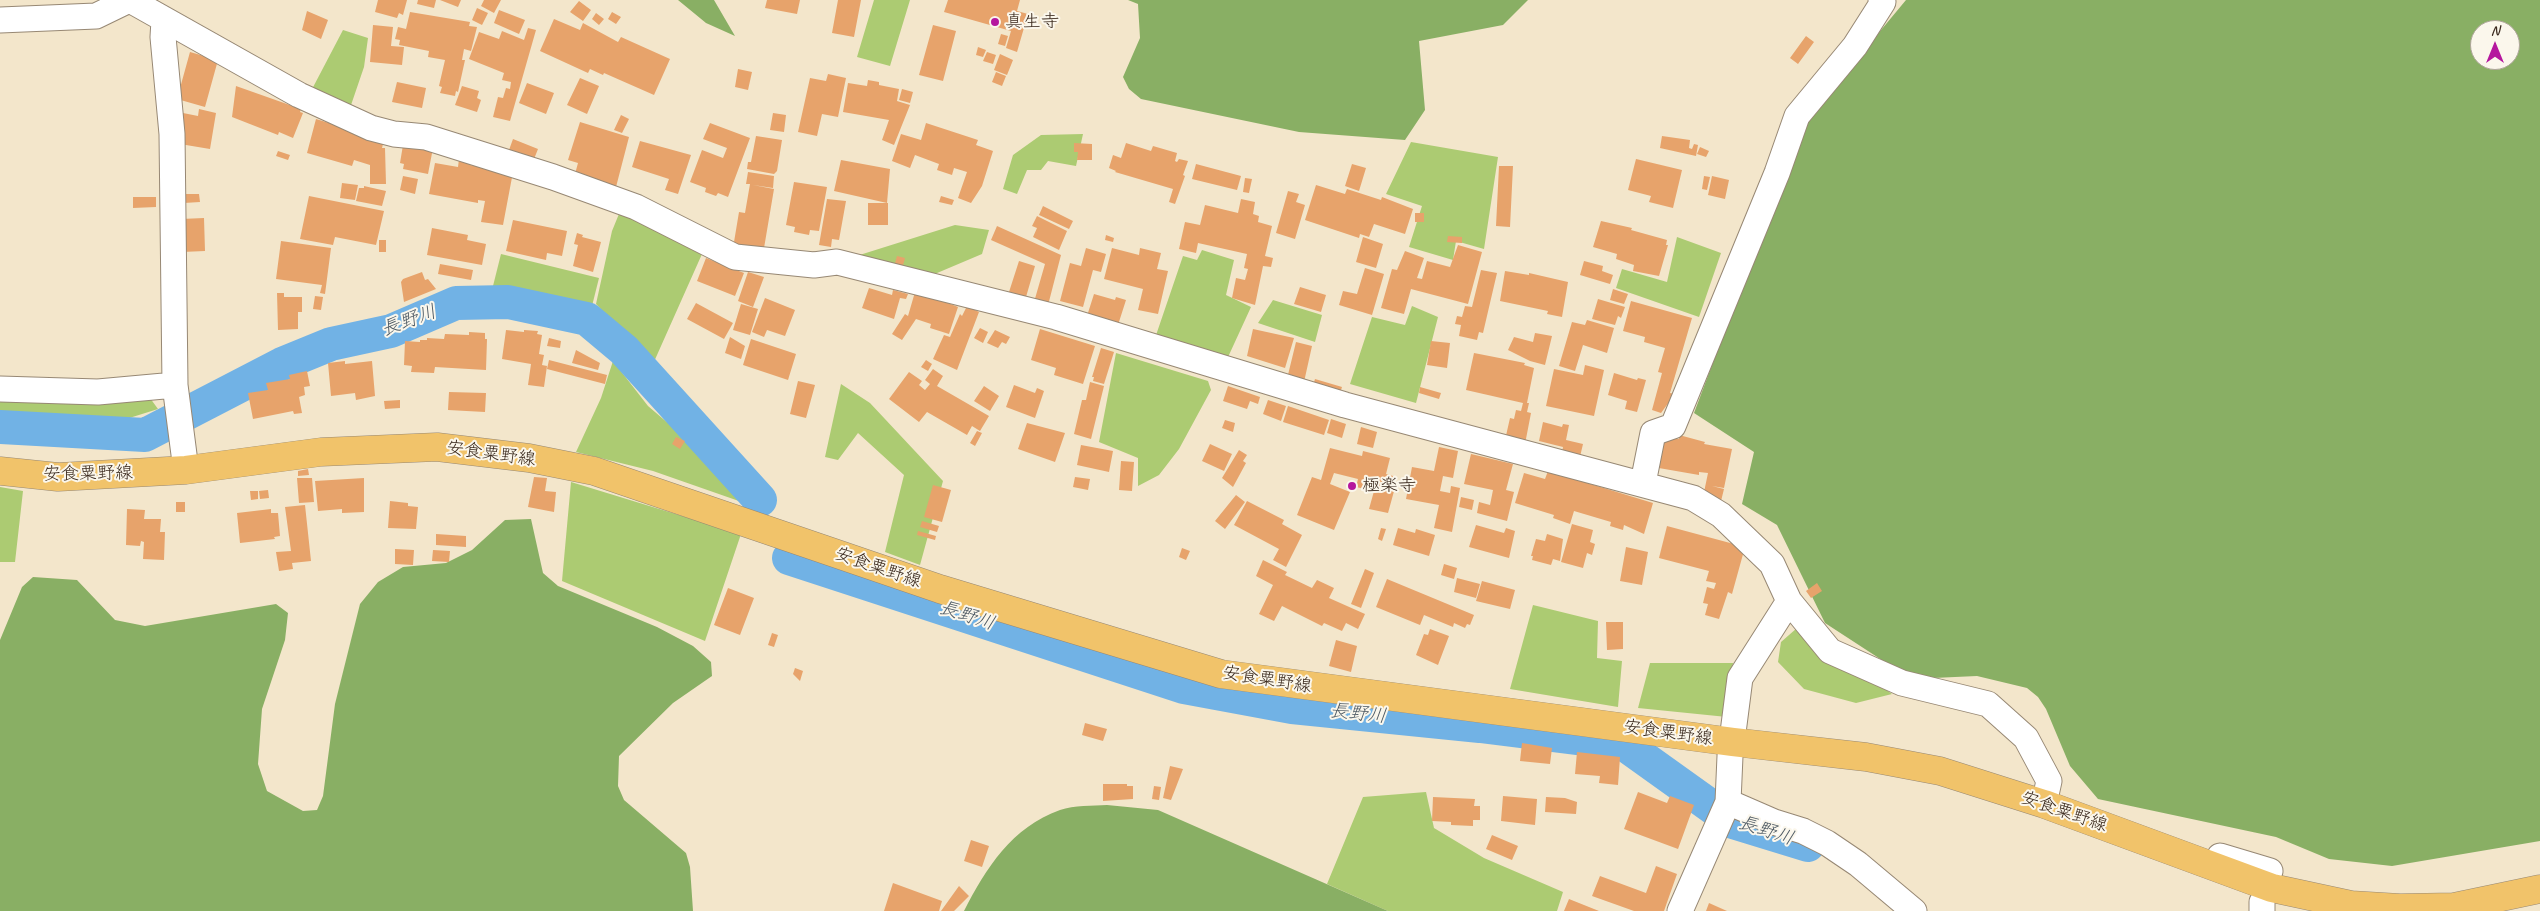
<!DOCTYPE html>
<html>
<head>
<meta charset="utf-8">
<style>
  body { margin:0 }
  #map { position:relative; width:2540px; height:911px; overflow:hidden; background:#f3e6cb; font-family:Caveat,sans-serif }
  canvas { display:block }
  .north { position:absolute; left:2470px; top:20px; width:50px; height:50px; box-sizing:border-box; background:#fbf7ec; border:1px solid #aea59a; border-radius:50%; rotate:0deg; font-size:14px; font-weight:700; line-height:20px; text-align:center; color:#3b2a1e }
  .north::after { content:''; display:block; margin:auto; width:18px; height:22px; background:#b5179e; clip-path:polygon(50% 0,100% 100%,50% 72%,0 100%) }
</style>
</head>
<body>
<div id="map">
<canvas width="2540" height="911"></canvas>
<div class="north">N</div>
</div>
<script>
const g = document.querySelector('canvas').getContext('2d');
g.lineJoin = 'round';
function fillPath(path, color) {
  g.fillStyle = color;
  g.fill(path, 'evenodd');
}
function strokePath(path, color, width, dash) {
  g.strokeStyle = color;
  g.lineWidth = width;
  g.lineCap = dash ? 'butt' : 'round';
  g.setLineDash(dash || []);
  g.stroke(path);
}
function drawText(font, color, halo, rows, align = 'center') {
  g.font = font + ' Caveat,"Klee One",sans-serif';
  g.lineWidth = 4;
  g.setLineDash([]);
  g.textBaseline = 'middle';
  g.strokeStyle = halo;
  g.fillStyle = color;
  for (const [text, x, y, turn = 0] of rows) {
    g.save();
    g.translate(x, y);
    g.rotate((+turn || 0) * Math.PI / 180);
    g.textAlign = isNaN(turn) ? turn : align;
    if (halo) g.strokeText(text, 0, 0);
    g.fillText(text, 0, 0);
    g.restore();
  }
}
fillPath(new Path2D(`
  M874 0H910L890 66 857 57Z
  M343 30 368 38 364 67 350 108 310 93Z
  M1083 134 1076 166 1048 161 1041 170H1027L1017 194 1003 189 1013 155 1041 135Z
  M1411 142 1498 157 1484 249 1456 241 1453 260 1409 247 1422 206 1386 194Z
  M621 209 702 254 653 364 596 304 612 231Z
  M955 225 989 230 982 254 930 276 850 258Z
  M1677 237 1721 253 1699 317 1616 288 1622 269 1667 282Z
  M1202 250 1234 260 1226 295 1251 307 1223 368 1153 344 1183 256 1197 260Z
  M501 254 599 278 591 310 493 286Z
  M1273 300 1322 315 1315 342 1258 323Z
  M1412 306 1438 317 1416 403 1350 384 1372 317 1405 325Z
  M1116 353 1208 381 1211 390 1179 449 1159 475 1138 486V458L1099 442Z
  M613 361 648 406 676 430 716 456 756 507 653 471 576 452 601 398Z
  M841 384 870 403 943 481 920 565 885 552 904 475 858 433 838 460 825 457Z
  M0 397 150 398 158 409 107 425 0 422Z
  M571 482 741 534 705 641 562 581Z
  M0 487 23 491 15 562H0Z
  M1533 605 1598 621 1597 658 1622 661 1618 707 1510 689Z
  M1797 628 1892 694 1856 703 1804 689 1778 662 1781 642Z
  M1650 663H1733L1727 717 1638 708Z
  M1426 792 1434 828 1484 858 1563 892 1557 911H1388L1327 884 1363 797Z`), '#accb72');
fillPath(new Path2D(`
  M678 0H714L735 36 706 23Z
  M1128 0H1528L1503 25 1419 41 1425 110 1405 140 1299 132 1141 99 1129 89 1123 77 1140 38 1138 4Z
  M1906 0H2540V841L2392 866 2329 859 2276 837 2098 799 2070 766 2046 709 2038 697 2027 688 1977 676 1911 679 1825 623 1777 525 1742 504 1754 452 1694 413 1803 124ZM2480 30H2510V60H2480Z
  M531 519 543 573 558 586 657 627 693 646 711 662 712 676 673 703 619 756 618 786 624 800 686 853 690 867 693 911H0V640L22 587 33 577 77 580 115 620 145 626 276 604 288 613 285 640 262 709 258 764 267 791 303 811 317 810 323 796 335 704 360 604 378 582 403 567 446 563 472 550 505 520Z
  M1107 805 1158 810 1388 911H964C986 868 1012 827 1060 810 1074 805 1093 806 1107 805Z`), '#89af64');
strokePath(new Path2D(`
  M0 427 145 435 282 364 331 344 391 331 456 303 508 302 587 319 624 350 760 500
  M789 558 1184 687 1292 707 1480 726 1624 744 1733 822 1808 845`), '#71b2e5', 34);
fillPath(new Path2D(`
  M378 0H407L403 15 399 13 397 18 375 12Z
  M418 0H436L434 8 417 4Z
  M440 0H461L458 7Z
  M484 0H501L494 13 481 6Z
  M767 0H800L797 14 765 8Z
  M838 0H861L854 37 832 33Z
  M948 0H1020L1017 11 1028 14 1017 52 1006 48 1011 31 944 12Z
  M579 1 591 10 583 21 570 12Z
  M477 8 488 13 482 25 472 20Z
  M499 10 525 20 519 34 494 23Z
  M307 11 328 20 321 39 302 30Z
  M410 12 470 22 469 26 477 27 471 51 464 49 462 60H465L458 92 456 91 455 96 440 93 442 87 439 86 445 60 428 57 429 51 399 45 400 40 395 39 398 27 406 29Z
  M612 12 621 17 616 24 608 19Z
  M596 13 604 19 599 25 592 19Z
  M554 19 580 30 583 23 618 42 621 37 670 59 654 95 604 73 603 75 590 69 588 73 540 51Z
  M373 25 393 27 391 46 404 47 402 65 370 62Z
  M933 25 956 31 943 81 919 75Z
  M528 28 536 30 510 121 493 117 498 97 503 98 506 88 510 89 511 82 502 80 504 73 469 59 479 32 499 39 502 31 524 40Z
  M1001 34 1008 36 1005 46 998 44Z
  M1806 36 1814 42 1798 64 1790 58Z
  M978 47 986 50 983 57 976 55Z
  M190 52 218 60 205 107 177 99Z
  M987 52 996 55 993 64 983 61Z
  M1000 54 1013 60 1007 75 994 70Z
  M738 69 752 72 748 90 735 87Z
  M996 72 1006 76 1002 86 992 82Z
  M828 74 846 78 838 117 822 114 817 136 798 132 810 78 826 81Z
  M580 78 599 86 587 114 567 105Z
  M868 80 879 82V85L899 89 897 101 910 105 894 145 882 140 889 120 843 112 848 83 867 86Z
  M397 82 426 88 422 108 392 102Z
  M527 83 554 93 546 114 519 103Z
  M236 86 301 109 300 112 303 113 293 138 279 132 278 135 232 117Z
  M462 86 479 91 477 98 481 100 477 112 455 105Z
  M902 89 913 92 910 103 899 100Z
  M199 109 216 113 210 149 180 144 178 112 198 116Z
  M773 113 786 115 784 132 770 130Z
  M621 115 629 119 622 133 614 130Z
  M316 119 384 140 382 148H385L386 184H370V165L354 160 352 166 307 153Z
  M580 122 629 137 616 187 575 174 578 163 568 160Z
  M710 123 750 138 728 197 718 193 716 196 705 192 706 188 690 182 702 150 723 158 727 148 703 139Z
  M926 123 978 140 976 145 993 151 982 186 971 203 958 198 967 172 954 168 952 175 937 170 939 164 915 155 910 168 892 161 901 134 921 140Z
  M756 136 782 140 777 171 774 174 747 169 748 162H751Z
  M1662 136 1690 140 1689 148 1692 149 1694 144 1698 145 1696 156 1660 148Z
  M513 139 538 149 534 159 509 150Z
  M640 141 691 155 678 194 665 190 669 179 632 167Z
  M1074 143 1092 144V160H1077L1078 152H1074Z
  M1126 143 1151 151 1153 146 1177 153 1175 161 1177 162 1179 159 1188 161 1183 175 1185 176 1175 204 1169 202 1173 189 1115 172 1116 171 1109 168 1113 155 1121 158Z
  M403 145 433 148 428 174 403 169 404 164 400 163Z
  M1700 147 1709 151 1706 157 1697 154Z
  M278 151 290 155 288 160 276 156Z
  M459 159H471L470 165 513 172 503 225 481 222 485 201 478 200V203L429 194 435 163 458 167Z
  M1636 159 1682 170 1673 208 1649 202 1651 196 1628 190Z
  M841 160 890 169 887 203 834 191Z
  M1196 164 1241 176 1237 190 1192 179Z
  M1352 164 1366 168 1359 191 1345 186Z
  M1499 166H1513L1510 227 1496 226Z
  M748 172 774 176 773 188 753 185 774 189 763 254 733 248 739 212 745 213 750 184H746Z
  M403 176 418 179 415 194 400 190Z
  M1704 176 1710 177 1707 190 1702 189Z
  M1712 176 1729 180 1725 199 1708 195Z
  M1245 178 1252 179 1249 193 1243 192Z
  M794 182 827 187 819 231 810 230 809 235 794 232 795 227 786 225Z
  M342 183 358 185 355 200 340 198Z
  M1316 185 1345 194 1347 189 1381 200 1382 197 1413 209 1405 234 1374 224 1369 237 1360 234 1359 238 1305 220Z
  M364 186 386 191 382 206 356 201 359 188H364Z
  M1288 191 1299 194 1296 202 1305 205 1295 239 1276 233Z
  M184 194H199L200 202 184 203Z
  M309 196 384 211 376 245 335 237 333 245 300 239Z
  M941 196 954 200 952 205 939 202Z
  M133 197H156V207L133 208Z
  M827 199 846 201 839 240 832 239 831 247 819 245Z
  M1241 199 1255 202 1253 214 1259 216 1258 222 1272 226 1265 256 1273 258 1271 267 1263 266 1255 305 1232 298 1236 278 1245 280 1248 269 1244 268 1247 254 1198 243 1196 253 1179 249 1185 222 1200 225 1205 205 1238 213Z
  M868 203H888V225H868Z
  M1043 206 1073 221 1069 229 1039 215Z
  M1415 213H1424V222H1415Z
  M1037 216 1067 231 1059 250 1033 237 1037 228 1032 226Z
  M204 218 205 251 182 252 181 219Z
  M513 220 567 231 562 256 547 253 546 260 506 251Z
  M1601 221 1632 228 1631 230 1667 240 1666 245H1668L1659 276 1633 271 1634 265 1616 259 1617 254 1593 247Z
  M997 226 1061 255 1046 313 1032 309 1045 264 991 240Z
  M432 228 468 235 467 240 486 244 482 265 427 255Z
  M577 233 583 235 582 237 601 242 593 272 573 266 578 245 574 244Z
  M1106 235 1114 238 1113 242 1105 240Z
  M1448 236 1462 237V243L1447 242Z
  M1363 237 1383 244 1376 268 1356 262Z
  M379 240H386V252H379Z
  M281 241 331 248 325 294 320 293 322 285 276 279Z
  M1458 245 1482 252 1468 304 1411 289 1404 314 1381 308 1392 269 1397 270 1405 251 1424 258 1417 278 1422 279 1427 261 1450 267Z
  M1086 248 1106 254 1101 272 1093 270 1083 307 1060 301 1070 263 1081 266Z
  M1112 248 1139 255 1140 248 1161 253 1157 269 1168 271 1158 314 1138 310 1143 289 1104 279Z
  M897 256 905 258 902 269 894 267Z
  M706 258 744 273 735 296 697 281Z
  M1019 261 1035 266 1026 297 1009 292Z
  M1584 261 1603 266 1602 271 1613 275 1610 284 1580 275Z
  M440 264 473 270 471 280 438 274Z
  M1365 268 1384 274 1372 315 1339 305 1343 291 1357 294Z
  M1481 270 1497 273 1483 333 1479 332 1477 340 1459 336 1461 325 1455 324 1457 316 1462 317 1465 306 1472 307Z
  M1505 271 1529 275V273L1568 282 1562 317 1547 314 1548 311 1500 301Z
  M422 272 425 280 428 279 436 289 404 302 401 282 403 279Z
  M748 272 764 277 753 307 738 301Z
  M1300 287 1326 295 1321 312 1294 304Z
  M869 288 892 295 893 290 908 294 906 299 900 298 894 319 862 308Z
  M1613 289 1628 294 1624 304 1610 300Z
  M915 292 949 301 948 303 958 307 949 334 930 328 931 324 916 319 902 340 892 334 905 314 908 316Z
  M277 293H284V297H302V312H298V329L278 330Z
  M1094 294 1115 300 1116 297 1126 300 1118 325 1087 316Z
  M315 296 323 297 321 310 313 309Z
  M765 298 795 310 785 336 767 330 764 337 752 332Z
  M1598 299 1625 307 1621 318 1618 316 1615 325 1592 319Z
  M1631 301 1692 318 1670 393 1675 394 1661 413 1652 410 1662 373 1658 372 1665 348 1644 342 1645 337 1623 331Z
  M696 303 733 323 724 339 687 319Z
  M741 304 758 309 750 335 733 330Z
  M967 306 979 312 957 370 933 359 944 335 950 337 960 314 962 316Z
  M1587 320 1614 328 1607 353 1583 345 1575 371 1559 366 1572 322 1585 325Z
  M980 328 988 332 983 343 974 338Z
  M1040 329 1095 346 1083 384 1054 375 1056 368 1031 360Z
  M1253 329 1294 338 1285 368 1247 356Z
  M506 330 524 332V330L538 331 537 334 542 335 539 354 544 355 542 365 547 366 544 387 528 385 531 364 502 359Z
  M995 330 1010 337 1006 344 1002 342 998 348 987 343Z
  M469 332 485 333V339H487L486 370 435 367 434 373 411 372 412 366 404 365 405 341 420 342V340H427V338L444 339 445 334 469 335Z
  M1535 333 1552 336 1545 365 1530 361 1508 350 1514 337 1533 342Z
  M730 337 745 346 741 359 725 353Z
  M549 338 561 341 560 348 547 346Z
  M751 339 796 354 788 380 743 365Z
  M1431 341 1450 343 1447 368 1427 365Z
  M1296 342 1312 346 1304 382 1286 383Z
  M1101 348 1114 352 1104 384 1093 381 1094 377H1092Z
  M576 350 600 363 598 370 572 363Z
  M1474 353 1525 363 1524 365 1534 368 1527 403H1529L1527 412 1531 413 1525 444 1505 440 1510 418 1514 419 1516 410 1521 411 1523 403 1466 390Z
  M549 360 607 375 605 384 547 369Z
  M926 360 932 364 928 371 921 367Z
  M345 361V364L372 361 375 396 356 400 355 393 331 396 328 363Z
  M1585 365 1604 370 1594 416 1546 406 1554 369 1583 375Z
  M933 369 943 376 937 386 989 416 980 431 972 426 967 435 927 412 919 422 889 399 909 372 922 381 919 385 925 390 930 384 925 380Z
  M307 371 310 386 304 387 305 395 299 397 302 413 294 414 293 411 253 419 248 393 268 390 266 383 290 379 289 375Z
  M1614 373 1637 380 1638 378 1646 380 1637 412 1625 409 1627 401 1608 395Z
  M1315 379 1342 387 1337 402 1310 395Z
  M798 381 815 385 806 418 790 414Z
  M1090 382 1104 386 1091 439 1074 434 1082 400H1086Z
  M1014 385 1035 393 1037 388 1044 391 1035 418 1006 407Z
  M984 386 999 396 990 411 974 401Z
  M1228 386 1260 397 1258 404 1250 401 1247 409 1223 401Z
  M1420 387 1441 393 1439 399 1419 393Z
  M449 392 486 393 485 412 448 410Z
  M400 400V408L385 409 384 401Z
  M1268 400 1286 406 1281 421 1263 414Z
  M1288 406 1329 420 1324 435 1283 422Z
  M1331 419 1346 424 1342 438 1327 433Z
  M1225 420 1235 423 1233 432 1222 428Z
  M1543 422 1562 427 1563 424 1569 425 1566 440 1583 444 1579 461 1561 458 1563 447 1539 441Z
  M1027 423 1065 433 1055 462 1018 449Z
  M1361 427 1377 432 1373 448 1357 444Z
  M977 431 982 433 975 446 970 443Z
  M1679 435 1705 442 1704 444 1732 449 1724 488 1712 486 1724 489 1721 501 1703 497 1708 473 1699 472V475L1653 467 1659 436 1679 439Z
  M676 437 685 441 680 449 672 444Z
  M1210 444 1232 454 1224 471 1202 461Z
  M1081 445 1113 451 1109 472 1077 465Z
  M1439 447 1458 451 1453 478 1443 476 1440 491 1450 493 1451 486 1460 488 1452 532 1434 528 1439 505 1406 499 1412 467 1434 471Z
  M1330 448 1362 456 1363 451 1390 458 1386 474 1393 476 1391 482 1396 484 1388 513 1369 509 1376 484 1371 483 1369 490 1356 487 1358 479 1334 473 1330 484 1350 492 1334 530 1297 515 1312 477 1321 480Z
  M1239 450 1247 455 1243 461 1246 463 1233 487 1222 478Z
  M1471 454 1513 464 1506 490 1514 492 1507 521 1477 513 1479 502 1490 505 1493 490 1464 484Z
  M1121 461 1134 462 1132 491 1119 490Z
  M308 469 309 475 298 476V471Z
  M1548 471 1653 503 1644 534 1624 525 1623 530 1610 526 1611 522 1574 511 1570 524 1553 518 1554 515 1515 503 1524 473 1545 479Z
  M534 477 547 478 545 491 556 492 554 512 528 507Z
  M1075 477 1090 479 1088 490 1073 487Z
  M297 478H312L314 502 299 503Z
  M364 478V512L342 513V509L318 511 315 481Z
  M933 485 951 490 942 522 924 517Z
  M268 490 269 498 260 499 259 491Z
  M250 491H258V499L251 500Z
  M1236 495 1245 502 1225 529 1215 521Z
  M1461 497 1474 500 1472 510 1459 507Z
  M390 501 408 503V506L418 507 416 529 388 528Z
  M1247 501 1284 520 1282 524 1302 535 1286 567 1273 560 1279 549 1234 525Z
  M176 502H185V512H176Z
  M305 505 311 561 292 563 293 569 279 571 276 552 291 551 285 507Z
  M127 509 145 510 144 519H161L160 532H165L164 560 143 559 144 542 141 541 140 546 126 545Z
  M271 509V513H278L280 536 274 537 275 539 240 543 237 513Z
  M922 521 939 526 937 532 920 527Z
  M1572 524 1593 530 1590 542 1595 544 1592 555 1587 553 1583 568 1561 562Z
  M1476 525 1504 533 1506 528 1515 531 1509 558 1469 547Z
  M1667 526 1745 547 1732 594 1728 592 1719 619 1705 615 1708 604 1703 603 1707 587 1714 589 1716 583 1706 581 1709 571 1659 558Z
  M1381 528 1386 529 1382 541 1378 539Z
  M1398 528 1415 533 1416 529 1435 535 1429 556 1393 545Z
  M918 531 936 536 935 540 917 535Z
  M436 534 466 536V547L436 545Z
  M1547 534 1563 539 1560 561 1553 559 1551 565 1532 560 1533 556H1531L1536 539 1545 541Z
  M1626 547 1648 552 1642 585 1620 581Z
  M1182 548 1190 551 1186 560 1179 557Z
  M395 549 414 550 413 565 395 564Z
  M433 550 450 551 449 562 432 561Z
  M1263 560 1287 572 1285 575 1312 588 1317 580 1334 588 1329 598 1365 614 1358 629 1346 623 1342 631 1324 623 1322 626 1282 606 1274 621 1259 614 1273 585 1256 576Z
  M1444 564 1457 568 1454 579 1441 575Z
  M1365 569 1374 573 1361 608 1351 604Z
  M1457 578 1480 584 1476 598 1454 592Z
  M1387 579 1474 615 1470 625 1467 624 1465 628 1454 623 1453 627 1424 615 1420 625 1376 607Z
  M1482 581 1515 590 1510 609 1476 601Z
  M1817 583 1822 591 1811 598 1806 591Z
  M728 588 754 598 740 635 714 625Z
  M1606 622H1623V649L1607 650Z
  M1430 629 1449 636 1438 665 1416 655 1424 634 1428 635Z
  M772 633 778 635 774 647 768 645Z
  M1336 640 1357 646 1351 672 1329 666Z
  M795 668 803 671 800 681 793 674Z
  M1085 723 1107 729 1103 741 1082 735Z
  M1522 743 1552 748 1550 764 1520 761Z
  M1577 752 1620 757 1618 785 1599 783 1600 776 1575 774Z
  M1170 766 1183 769 1171 800 1163 798Z
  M1103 784H1127V786H1133V799L1103 801Z
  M1154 786 1161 787 1159 800 1152 799Z
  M1638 792 1667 803 1670 796 1694 805 1678 849 1624 829Z
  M1503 796 1537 799 1535 825 1501 821Z
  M1433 797 1475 799 1474 806H1480V820H1473V826L1451 825V822L1432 821Z
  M1546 797 1565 798 1577 802 1576 814 1545 812Z
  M1492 835 1518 846 1512 860 1486 849Z
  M971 840 989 846 982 867 964 861Z
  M1656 866 1677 874 1664 911H1634L1592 896 1600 876 1646 893Z
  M893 883 942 901 939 911H884Z
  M959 886 969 896 954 911H941Z
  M1569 899 1599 911H1564Z
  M1709 903 1727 911H1706Z`), '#e7a36b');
const minor = new Path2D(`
  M130 0 299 95 371 128 394 134 426 137 553 177 636 207 735 257 814 265 837 262 1056 317 1345 405 1693 498 1721 515 1772 564 1789 601 1740 678 1730 756 1728 802 1680 911
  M0 20 96 16 129 0
  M164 20 163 37 172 134 175 385 186 470
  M0 389 98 392 175 385
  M1643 483 1653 433 1673 426 1777 173 1797 116 1855 46 1883 2 1881 0
  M1789 601 1830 651 1902 683 1988 704 2026 738 2049 781 2044 804
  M1728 802 1774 822 1803 831 1827 843 1858 864 1914 911
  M2220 856 2270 871
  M2262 911V902`);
const major = new Path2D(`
  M0 471 58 477 186 470 321 452 437 447 529 458 594 471 940 589 1221 674 1733 742 1866 757 1940 771 2044 804 2272 888 2351 905 2400 908 2454 907 2540 889`);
strokePath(minor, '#978874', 27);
strokePath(major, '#978874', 29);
strokePath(minor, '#fff', 25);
strokePath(major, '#f1c36a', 28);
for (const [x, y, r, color] of [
  [995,22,5,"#b5179e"],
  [1352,486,5,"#b5179e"]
]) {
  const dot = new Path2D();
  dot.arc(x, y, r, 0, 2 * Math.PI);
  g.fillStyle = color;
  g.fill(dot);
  strokePath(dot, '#fbf7ec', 2);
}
drawText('18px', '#3b2a1e', '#fbf7ec', [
  ["真生寺",1005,22],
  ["極楽寺",1362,486]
], 'left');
drawText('18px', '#3b2a1e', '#fbf7ec', [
  ["安食粟野線",491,454,8],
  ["安食粟野線",88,474,-1],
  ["安食粟野線",878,568,19],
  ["安食粟野線",1267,680,9],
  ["安食粟野線",1668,733,8],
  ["安食粟野線",2064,812,19]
]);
drawText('italic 19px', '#4e5a64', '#fbf7ec', [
  ["長野川",409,321,-20],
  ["長野川",967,616,18],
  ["長野川",1358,714,6],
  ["長野川",1766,831,18]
]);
</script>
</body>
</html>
